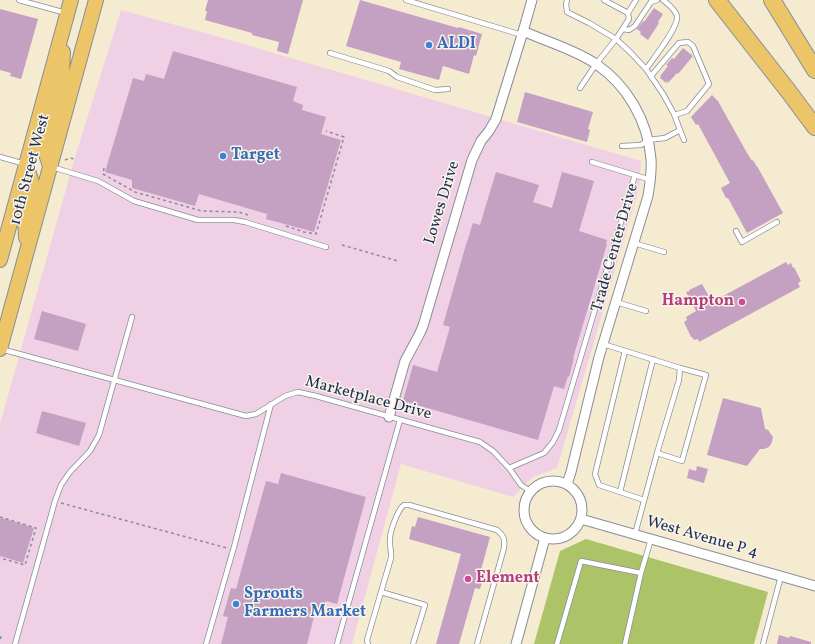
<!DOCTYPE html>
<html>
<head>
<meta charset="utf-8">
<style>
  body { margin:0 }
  canvas { display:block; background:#f4ebd1 }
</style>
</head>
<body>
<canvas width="815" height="644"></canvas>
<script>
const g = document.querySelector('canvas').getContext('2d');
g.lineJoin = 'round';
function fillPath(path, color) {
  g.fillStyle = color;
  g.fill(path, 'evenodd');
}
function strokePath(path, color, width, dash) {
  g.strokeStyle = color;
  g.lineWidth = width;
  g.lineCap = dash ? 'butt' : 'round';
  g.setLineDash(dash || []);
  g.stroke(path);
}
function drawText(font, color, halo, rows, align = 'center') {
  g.font = font + ' Vollkorn,serif';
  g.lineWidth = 3;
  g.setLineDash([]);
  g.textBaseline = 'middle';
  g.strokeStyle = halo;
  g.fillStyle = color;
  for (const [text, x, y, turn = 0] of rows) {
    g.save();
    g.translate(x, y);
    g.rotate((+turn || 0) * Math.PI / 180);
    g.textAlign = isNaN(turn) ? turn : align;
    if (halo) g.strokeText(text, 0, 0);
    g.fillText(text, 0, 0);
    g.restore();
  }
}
fillPath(new Path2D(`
  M121 10 223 38 641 161 639 188 557 468 533 477 513 497 401 464 352 644H0V424L75 157Z`), '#f0d0e5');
fillPath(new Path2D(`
  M586 539 768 592 754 644H534L560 551Z`), '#acc368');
fillPath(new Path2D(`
  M208 0H303L288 54 277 51 279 42 252 35V33L205 20 207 11H205Z
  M360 0 458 28 459 27 482 34 476 56 474 55 469 74 443 66 439 80 399 69 401 62 346 46Z
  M654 8 663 14 658 22 659 23 648 40 640 34 641 32 637 29 643 21 644 22Z
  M0 9 38 19 22 76 21 79 10 76 11 73 0 70Z
  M683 48 693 56 678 74 677 73 668 83 667 81 666 83 660 78 661 76H660L668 66 666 65 672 58 674 59Z
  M173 51 297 87 293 101 303 105 302 110 326 117 321 134 341 140 314 232 266 219 267 214 199 194 195 206 132 188V180L105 172 133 78 144 81 146 74 164 79Z
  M525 92 593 112 588 129 590 130 587 142 517 122Z
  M712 95 719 102V103L747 153 752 161 753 160 757 167V166L783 213 747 233 728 198H726L721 188 730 183 698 124 696 125 691 117Z
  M496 172 539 185 533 202 552 208 562 172 594 181 579 231 607 240 606 243 607 244 585 318 573 358H574L569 377 568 376 564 389 554 386 538 440 403 401 413 365 437 372 450 327 443 325 467 241V242L473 223 480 225Z
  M786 262 788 265 791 263 793 268 794 267 801 281 798 283 800 287 699 342 698 339 694 340 692 337H691L684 322 687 320 686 317 696 311 686 292 690 291 689 290 702 284 712 302Z
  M42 311 86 324 78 351 34 339Z
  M723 398 761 408 765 429 768 430 773 437 772 442 769 447 764 449H760L747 466 707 455Z
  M42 411 86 423 79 446 36 433Z
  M697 466 708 469 704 483 687 478 689 469 696 471Z
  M281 473 366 497 337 604 326 601 324 611 316 609 307 644H221L228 617 223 616 231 588 236 589 266 481 278 484Z
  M418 517 490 537 481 570 485 571 480 589 475 588 459 644H436L461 554 409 539 412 526 415 527Z
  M0 518 2 519V518L34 528 23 563 0 556Z
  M779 635 789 638 790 636 811 642V644H777Z`), '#c4a0c3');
const service = new Path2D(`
  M19 0 66 13
  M406 0 522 35
  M567 0 566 4 567 12 589 23 616 39 630 52 646 69 663 94 674 114 680 130 665 138 648 140 641 145 622 146
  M628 13 636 0
  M623 29 629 30 635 26 651 2 657 0
  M330 53 389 71 397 77 435 90 448 89
  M646 69C653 59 679 27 677 16 675 9 668 4 663 0
  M651 76 679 43 688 42 693 46 709 84 687 111 675 115
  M580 88 596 64 616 39 629 19 628 13 604 0
  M680 130 684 140
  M0 157 25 164
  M592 162 651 180
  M52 167 98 181 134 201 198 220H234L245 222 326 247
  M736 231 742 242 777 222
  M634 243 664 252
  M616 302 646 311
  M603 344 680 368 679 380 657 453 635 534
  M1 349 246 416 256 414 285 396 298 392 316 396 480 442 493 451 509 468 521 485 530 491
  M625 351 595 474 599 485 644 500
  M657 453 682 461 706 375 680 368
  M509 468 544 453 553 442 559 430 635 175
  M620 492 653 359
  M381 592 425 605 413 644
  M15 644 55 501 61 485 70 472 90 451 99 435 132 317
  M206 644 234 547 271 404
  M337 644 400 420
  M368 644 367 640 391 558C392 551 389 546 390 539 390 531 398 509 404 505H409L497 530C504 536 505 539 504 548L477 644
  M557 644 581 561 641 573
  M625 644 641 573 651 539
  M763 644 781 576`);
const minor = new Path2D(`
  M523 31C547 42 574 49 596 64 627 85 648 121 651 159 652 172 650 184 648 196L599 357 571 472 567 484
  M389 417 405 361 420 333 423 326 472 160 481 141 489 131 496 119 522 35 532 0
  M524 510a29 29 0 1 1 58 0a29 29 0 1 1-58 0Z
  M581 519 815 586
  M516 644 545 538`);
const primary = new Path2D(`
  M50 166 43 145 62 74 63 52
  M26 238 25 216 32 183 26 164
  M0 260 71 0
  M0 349 96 0`);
const motorway = new Path2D(`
  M717 0 789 92 815 127
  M772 0 815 70`);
strokePath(service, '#888d98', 6);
strokePath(minor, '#888d98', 11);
strokePath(primary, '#888d98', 16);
strokePath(motorway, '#888d98', 18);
strokePath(new Path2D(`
  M65 160 70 158 75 159
  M104 168 103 174 135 192 181 205 202 211 239 212 248 215
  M286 226 304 232 316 234 344 137 326 131
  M342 245 398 261
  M61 503 227 548
  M0 517 36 528 25 565 0 558
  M0 637H1L0 640`), '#888d98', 1.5, [3, 3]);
strokePath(service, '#fff', 4.5);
strokePath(minor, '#fff', 9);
strokePath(primary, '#ecc569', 14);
strokePath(motorway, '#ecc569', 16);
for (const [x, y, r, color] of [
  [429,45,4,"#3f7fe0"],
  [223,156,4,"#3f7fe0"],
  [742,302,4,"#d1479c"],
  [468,579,4,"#d1479c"],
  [236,604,4,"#3f7fe0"]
]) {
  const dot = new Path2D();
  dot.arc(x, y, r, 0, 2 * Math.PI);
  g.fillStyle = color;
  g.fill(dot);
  strokePath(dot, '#fcf5e5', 1.5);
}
drawText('bold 16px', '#366cbe', '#fcf5e5', [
  ["ALDI",437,45],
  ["Target",231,156],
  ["Sprouts",244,595],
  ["Farmers Market",244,613]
], 'left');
drawText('16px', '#1b2f5e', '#fcf5e5', [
  ["10th Street West",31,170,-75],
  ["Lowes Drive",443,203,-73],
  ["Trade Center Drive",616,248,-74],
  ["Marketplace Drive",368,399,15],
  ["West Avenue P 4",702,538,16]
]);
drawText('bold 16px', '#b23c85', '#fcf5e5', [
  ["Hampton",734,302],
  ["Element",476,579,"left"]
], 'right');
</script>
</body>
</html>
